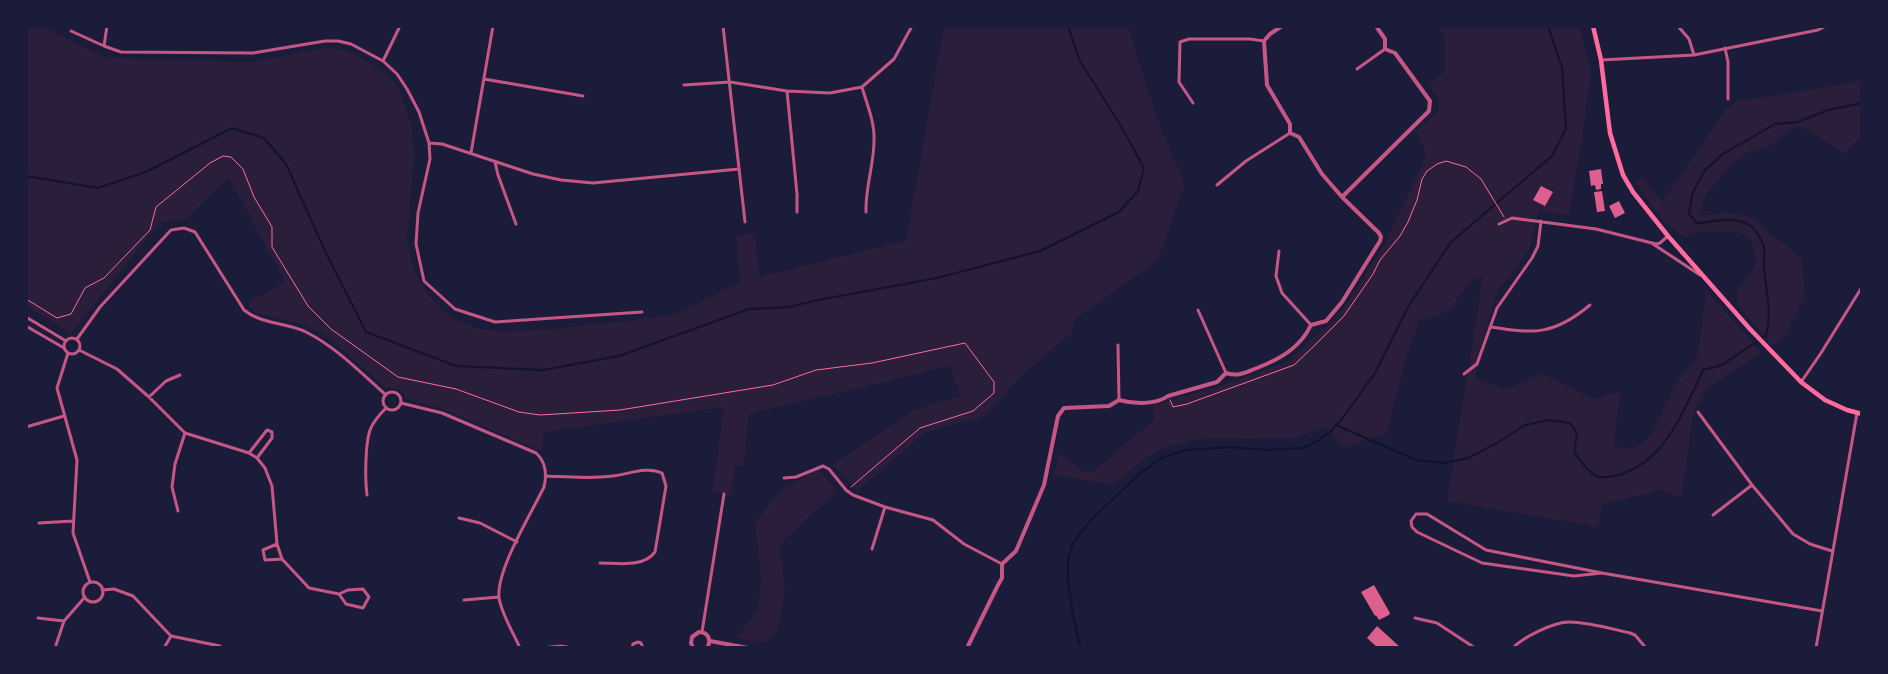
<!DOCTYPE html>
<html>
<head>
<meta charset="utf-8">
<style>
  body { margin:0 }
  #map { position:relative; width:1888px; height:674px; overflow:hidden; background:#1b1b3a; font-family:"Alegreya Sans",sans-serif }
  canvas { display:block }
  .frame { position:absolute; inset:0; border:28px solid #1b1b3a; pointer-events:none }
</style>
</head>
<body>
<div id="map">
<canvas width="1888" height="674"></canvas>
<div class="frame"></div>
</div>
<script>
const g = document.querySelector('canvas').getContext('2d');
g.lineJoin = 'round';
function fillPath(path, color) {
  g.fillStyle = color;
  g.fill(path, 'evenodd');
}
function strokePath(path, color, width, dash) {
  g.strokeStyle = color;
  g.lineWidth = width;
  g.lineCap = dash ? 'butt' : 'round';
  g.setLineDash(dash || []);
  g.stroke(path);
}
fillPath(new Path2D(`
  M26 26H43L95 53 112 58 249 62 328 48 345 51 359 56 386 73 399 89 412 127 414 157 407 239 412 265 418 278 431 298 451 318 479 329 500 331 545 330 675 315 740 282 736 235 755 233 759 277 906 241 944 26H1128L1157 118 1185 185 1158 260 1074 320 1072 333 1025 372 985 416 926 432 857 491 833 464 912 411 960 396 950 366 749 414 744 466 735 467 731 495 712 492 724 407 544 432 541 451 443 409 406 399 402 390 385 387 327 336 305 325 254 312 248 303 285 282 229 178 186 219 160 222 71 333 26 306Z
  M1437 26H1579L1591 73 1582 141 1569 215 1539 211 1530 249 1498 291 1476 361V378L1506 390 1542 373 1594 399 1621 391 1613 446 1631 449 1644 442 1653 431 1677 383 1698 354 1706 290 1762 353 1708 388 1693 414 1682 498 1661 490 1602 504 1599 527 1447 501 1483 276 1470 281 1449 311 1420 321 1408 352 1387 433 1343 448 1326 427 1294 438 1198 439 1162 448 1143 460 1114 485 1054 475 1059 453 1085 472 1091 473 1155 419 1152 406 1229 383 1286 362 1339 315 1384 246 1426 156 1423 145 1416 131 1438 112V99L1429 85 1444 72 1445 36Z
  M1862 81V140L1856 141 1846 154 1800 126 1787 131 1775 144 1748 152 1733 163 1704 197 1699 214 1709 215 1725 212 1748 216 1761 224 1770 235 1784 243 1802 259 1805 296 1785 336 1775 344 1771 345 1737 304V289C1755 267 1762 265 1749 237L1736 232H1698L1684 238 1662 219 1635 182 1642 177 1662 202 1725 111V109L1734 105V102Z
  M819 470 837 491 785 539 780 549 785 588 778 630 766 643 736 638 758 609 761 578 755 523 782 488Z`), '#2a1e3b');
strokePath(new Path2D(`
  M26 176 98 188 148 171 232 128 264 138 286 164 325 251 366 332 456 366 543 370 619 356 749 309 789 307 813 301 937 278 1040 251 1119 212 1138 191 1144 168 1121 126 1080 61 1068 26
  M1336 425 1416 460 1445 463 1468 458 1497 443 1525 425 1549 420 1570 423 1577 433 1574 452C1580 460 1587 471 1595 475 1602 479 1610 477 1618 475 1665 462 1684 411 1703 370L1722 365 1766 335C1773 312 1765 289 1764 266 1764 260 1765 253 1764 247 1762 240 1756 229 1749 225 1733 215 1714 222 1697 223L1689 214 1692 194 1705 170 1723 154 1775 124 1798 122 1828 110 1862 103
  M1080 648 1072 609 1068 579V560L1073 543 1090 521 1139 474 1163 457 1187 450 1229 447 1268 450 1303 448 1316 442 1330 432 1342 419 1375 373 1408 307 1451 242 1552 156 1566 129 1562 67 1548 26`), '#12122b', 2);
fillPath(new Path2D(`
  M1601 169 1603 184H1601V189L1596 190 1595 185 1591 186 1589 171Z
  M1541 186 1553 192 1545 206 1533 200Z
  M1602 191 1605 211 1597 212 1594 192Z
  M1619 201 1625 213 1615 218 1609 206Z
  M1374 585 1390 613 1389 615 1379 620 1376 615 1375 616 1361 592Z
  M1377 626 1401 648H1378L1367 638Z`), '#dd5f8e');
strokePath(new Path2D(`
  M26 299 57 318 71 314 85 288 104 278 150 230 156 207 210 163 223 156 231 157 243 169 254 197 272 227V247L308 306 331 329 398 377 456 389 519 412 540 415 620 410 773 385 816 370 872 363 965 343 994 382V393L973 411 920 428 851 487
  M1170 400 1173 407 1187 404 1294 365 1314 346 1344 316 1373 274 1380 260 1400 236 1408 222 1417 200 1422 179 1427 171 1437 164 1446 161 1466 167 1481 179 1504 217`), '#ff6b9d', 1);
strokePath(new Path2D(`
  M723 26 745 222
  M1678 26 1689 39 1694 55
  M71 31 104 46 121 52 253 53 325 41H338L351 44 383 61 397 74 407 89 419 112 429 143 430 159 418 213 416 244 424 281 455 309 495 322 642 312
  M104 46 107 26
  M1725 48 1728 62V99
  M1601 60 1694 55 1818 30 1826 26
  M383 61 400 26
  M1357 69 1385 49
  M484 79 583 96
  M684 85 730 82 787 91 830 93 862 87 894 59 912 26
  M862 87C867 105 875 122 874 141 874 165 865 188 866 212
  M787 91 797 194V212
  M1193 103 1179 82 1180 42 1189 39H1250L1264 41
  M429 143 442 144 533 174 561 180 593 183 739 169
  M471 153 493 26
  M495 162 498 175 516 224
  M1217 185 1246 161 1290 133
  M1499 224 1512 218 1596 229 1656 244 1660 243 1668 236
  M1653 244 1700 275
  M1279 251 1276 276 1282 293 1311 325
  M1198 310 1226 373
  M26 317 66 341
  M26 326 64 348
  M1491 327C1535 334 1554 335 1590 305
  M64 346a8 8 0 1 1 16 0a8 8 0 1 1-16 0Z
  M77 339 100 307 171 230 184 228 195 232 244 310C263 325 286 322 306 332 336 347 361 373 386 395
  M1118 345 1119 400
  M79 350 117 369 149 397 185 433 249 453 257 458 265 468 272 486 277 544 282 559 309 588 339 594 348 590 363 589 369 597 363 608 346 604 339 594
  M68 353 57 388 77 460 73 533 90 582
  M1464 374 1477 364 1497 308 1532 258 1538 246 1541 221
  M1801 382 1821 353 1862 287
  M383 401a9 9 0 1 1 18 0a9 9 0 1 1-18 0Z
  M149 397 166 381 180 375
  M401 403 442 413 536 453C546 462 547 474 544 487 531 514 496 570 499 598 502 615 513 632 520 648
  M1698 412 1752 485 1793 534 1810 544 1832 551
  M26 427 64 416
  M249 453 267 430 272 432V438L257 458
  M546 476C569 477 591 479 613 476 629 474 647 466 662 473L666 486 655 552C643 568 618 563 600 563
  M784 478 796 477 823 466 829 469 846 490 853 495 885 507 933 520 964 544 1002 564
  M367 495C365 480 365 445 370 430 373 422 380 414 386 408
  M178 511 172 487 175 464 185 433
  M1713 515 1752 485
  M459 518 480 523 517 542
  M39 523 73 521
  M277 544 263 550 265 560 282 559
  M872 549 885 507
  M1602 573 1574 576 1482 563 1417 532 1412 527 1411 521 1416 514H1427L1486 550 1602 573 1822 611
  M83 592a10 10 0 1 1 20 0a10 10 0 1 1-20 0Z
  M102 590 114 589 133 596 171 636 220 646 222 648
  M464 600 499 597
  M38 618 64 621
  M1415 618 1437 623 1475 648
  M702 632 724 494
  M55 648 64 621 85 597
  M164 648 171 636
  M541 648 561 646 572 648
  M632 648 633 644 638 642 641 643 643 648
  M1513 648C1523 637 1554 622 1569 622 1588 622 1612 629 1630 633L1635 635 1646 648
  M1816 648 1857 413`), '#c65784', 3);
strokePath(new Path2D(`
  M1282 26 1270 34 1264 41 1267 85 1290 124V133L1299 137 1322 174 1342 197 1429 111 1430 101 1395 53 1385 49V39L1376 26
  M710 641 748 648
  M693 648 691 643 692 637 699 632C708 632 712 640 707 648
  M967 648 998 585 1002 578V564L1016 551 1044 485 1058 416 1064 408 1109 406 1119 400C1133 404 1156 405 1168 396L1217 382 1226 373C1239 377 1244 373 1257 368 1280 359 1300 348 1311 325L1326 321 1342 302 1380 241 1381 237 1379 233 1342 197`), '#c65784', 4);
strokePath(new Path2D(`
  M1593 26 1601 60 1610 133 1623 175 1633 192 1668 236 1749 328 1801 382 1825 400 1847 410 1862 414`), '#ff6b9d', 4.5);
</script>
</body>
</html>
